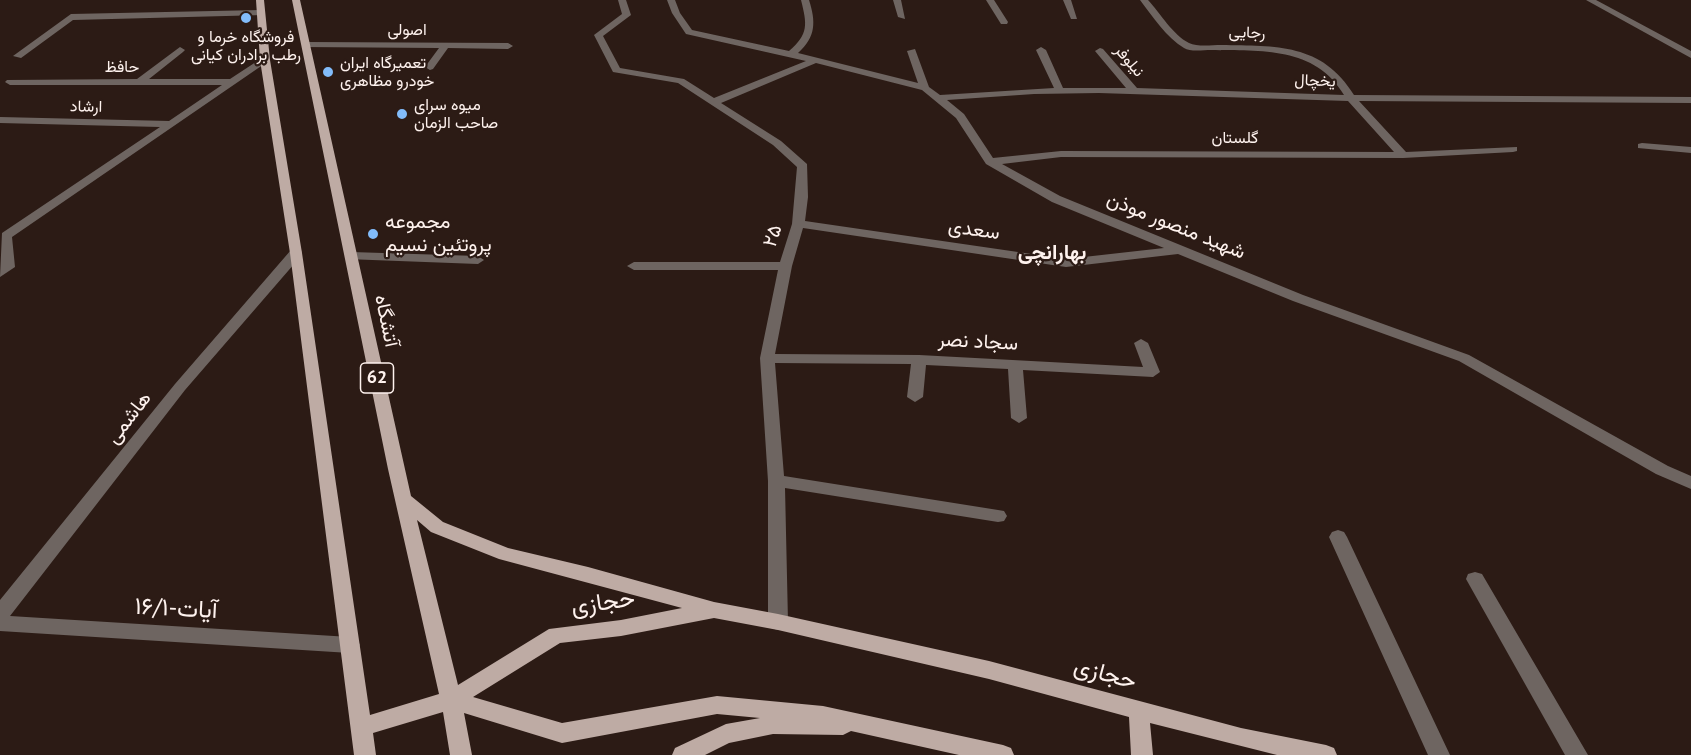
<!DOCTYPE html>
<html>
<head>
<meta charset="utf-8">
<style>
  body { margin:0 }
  canvas { display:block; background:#2c1b15 }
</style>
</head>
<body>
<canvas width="1691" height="755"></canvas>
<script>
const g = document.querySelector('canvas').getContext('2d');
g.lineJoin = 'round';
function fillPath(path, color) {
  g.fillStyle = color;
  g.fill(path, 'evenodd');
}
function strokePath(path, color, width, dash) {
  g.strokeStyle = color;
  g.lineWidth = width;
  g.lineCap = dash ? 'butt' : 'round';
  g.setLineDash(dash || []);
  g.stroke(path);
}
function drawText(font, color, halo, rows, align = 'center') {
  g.font = font + ' "PT Sans",Vazirmatn,sans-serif';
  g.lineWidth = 4.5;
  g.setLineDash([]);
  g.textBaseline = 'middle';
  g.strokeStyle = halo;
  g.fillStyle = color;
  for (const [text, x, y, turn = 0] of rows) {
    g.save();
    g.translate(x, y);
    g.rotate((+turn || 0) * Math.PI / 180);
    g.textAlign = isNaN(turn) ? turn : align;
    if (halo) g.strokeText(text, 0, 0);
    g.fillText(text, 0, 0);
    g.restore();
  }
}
fillPath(new Path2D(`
  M618 0H626L631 15 603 36 620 68 684 79 714 98 806 61 686 34 672 13 667 0H675L680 13 692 30 789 51C809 34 807 24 801 0H809C816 22 816 37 798 53L918 83 907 51 915 49 929 87 940 95 1054 88 1036 50 1041 47 1046 50 1063 88H1126L1095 51 1100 48 1103 49 1137 88 1344 95C1315 46 1261 51 1211 50 1203 50 1190 52 1184 48 1167 38 1152 16 1140 0H1148C1160 13 1173 35 1189 43 1197 47 1212 45 1221 45 1276 46 1322 43 1354 95L1691 97V103L1359 101 1406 152 1517 147V151L1513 152 1403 158 1061 157 1002 164 1060 196 1303 295 1469 355 1668 466 1691 476V489L1656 474 1459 361 1293 301 1178 254 1066 267 803 228 792 266 775 354 919 355 1143 367 1134 343 1141 339 1148 343 1160 372 1153 377 1023 370 1027 418 1019 423 1011 418 1008 369 926 365 923 397 915 402 907 397 911 364 775 363 784 476 998 510 1004 511 1007 516 1004 521 998 522 785 488 788 622 785 628 778 630 771 628 768 622V481L760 358 778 270H634L627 266 634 262H780L792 224 797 167 773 145 678 83 613 72 594 35 622 14ZM816 63 922 90 956 118 986 164 1052 202 1164 248 1066 259 805 221 808 197 807 164 781 141 721 103ZM1099 93 1348 101 1394 152 1061 151 993 158 964 114 947 100 1034 94Z
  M893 0H901L905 19 898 17Z
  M986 0H994L1008 22 1007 24H1001Z
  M1063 0H1071L1077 19H1071Z
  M1586 0H1596L1691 51V58Z
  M261 10 265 13 264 15 73 20 21 58 13 56 71 14Z
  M306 42 508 43 513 46 508 49 448 48 433 69 430 70 425 67 439 48 303 47V43Z
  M180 47 185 50 183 52 149 79H230L262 58 270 60 12 237 15 267 0 277 2 233 160 127 0 123V117L169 121 222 85H10L5 82 7 80 137 79Z
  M1642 143 1691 147V153L1638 148V144Z
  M296 249 301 250 302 253 301 256 185 390 10 616 350 637 357 639 360 645 357 651 350 653 0 631V600L175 384 291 250Z
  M351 252 478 256 484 260 478 264 346 259 345 256Z
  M1338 530 1344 532 1347 537 1450 755H1428L1329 537 1332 532Z
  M1475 572 1482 574 1588 755H1565L1466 579 1468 574Z`), '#6e6561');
fillPath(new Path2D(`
  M256 0H264L270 60 302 253 370 715 439 694 388 469 292 0H300L411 496 443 522 508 548 588 567 714 602 778 614 989 661 1241 728 1326 745 1334 748 1337 755H1277L1150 723 1153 755H1131L1129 717 989 679 778 630 714 618 621 636 560 643 473 697 562 723 717 696 823 706 1003 745 1011 748 1014 755H959L851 731 843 735 773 734 729 743 705 755H672L675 748 726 724 760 718 717 714 562 743 464 713 472 755H450L443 712 373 733 376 755H354L290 253 260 60ZM417 520 431 532 499 559 682 608 621 620 549 629 458 685Z`), '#beaba4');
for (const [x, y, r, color] of [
  [246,18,6,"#82bcfa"],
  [328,72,6,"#82bcfa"],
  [402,114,6,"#82bcfa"],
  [373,234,6,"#82bcfa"]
]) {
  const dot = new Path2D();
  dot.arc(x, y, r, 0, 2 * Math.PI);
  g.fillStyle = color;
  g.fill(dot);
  strokePath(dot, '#2c1b15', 2);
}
drawText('16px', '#fef2ee', '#2c1b15', [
  ["اصولی",407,30],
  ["رجایی",1247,33,2],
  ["نیلوفر",1129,61,50],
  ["حافظ",122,67],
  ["یخچال",1315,81,2],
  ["ارشاد",86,107,1],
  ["گلستان",1235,138]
]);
drawText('16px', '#fef2ee', '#2c1b15', [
  ["فروشگاه خرما و",246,37,"center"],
  ["رطب برادران کیانی",246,55,"center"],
  ["تعمیرگاه ایران",340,63],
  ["خودرو مظاهری",340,81],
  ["میوه سرای",414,105],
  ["صاحب الزمان",414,123]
], 'left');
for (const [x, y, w] of [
  [377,378,33]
]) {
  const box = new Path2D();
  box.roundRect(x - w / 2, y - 15, w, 30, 4.5);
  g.fillStyle = '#2c1b15';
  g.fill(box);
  strokePath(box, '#fef2ee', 1.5);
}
drawText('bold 18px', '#fef2ee', null, [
  ["62",377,378]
]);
drawText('20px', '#fef2ee', '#2c1b15', [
  ["مجموعه",385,222],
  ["پروتئین نسیم",385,245]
], 'left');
drawText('20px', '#fef2ee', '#2c1b15', [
  ["شهید منصور موذن",1176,226,22],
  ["سعدی",974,230,8],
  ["۲۵",773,236,-72],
  ["آتشگاه",386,321,78],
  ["سجاد نصر",978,342,3],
  ["هاشمی",129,418,-52]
]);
drawText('bold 21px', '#fef2ee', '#2c1b15', [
  ["بهارانچی",1052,253]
]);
drawText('24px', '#fef2ee', '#2c1b15', [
  ["حجازی",603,603,-8],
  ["۱۶/۱-آیات",176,609,3],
  ["حجازی",1105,674,15]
]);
</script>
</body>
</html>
